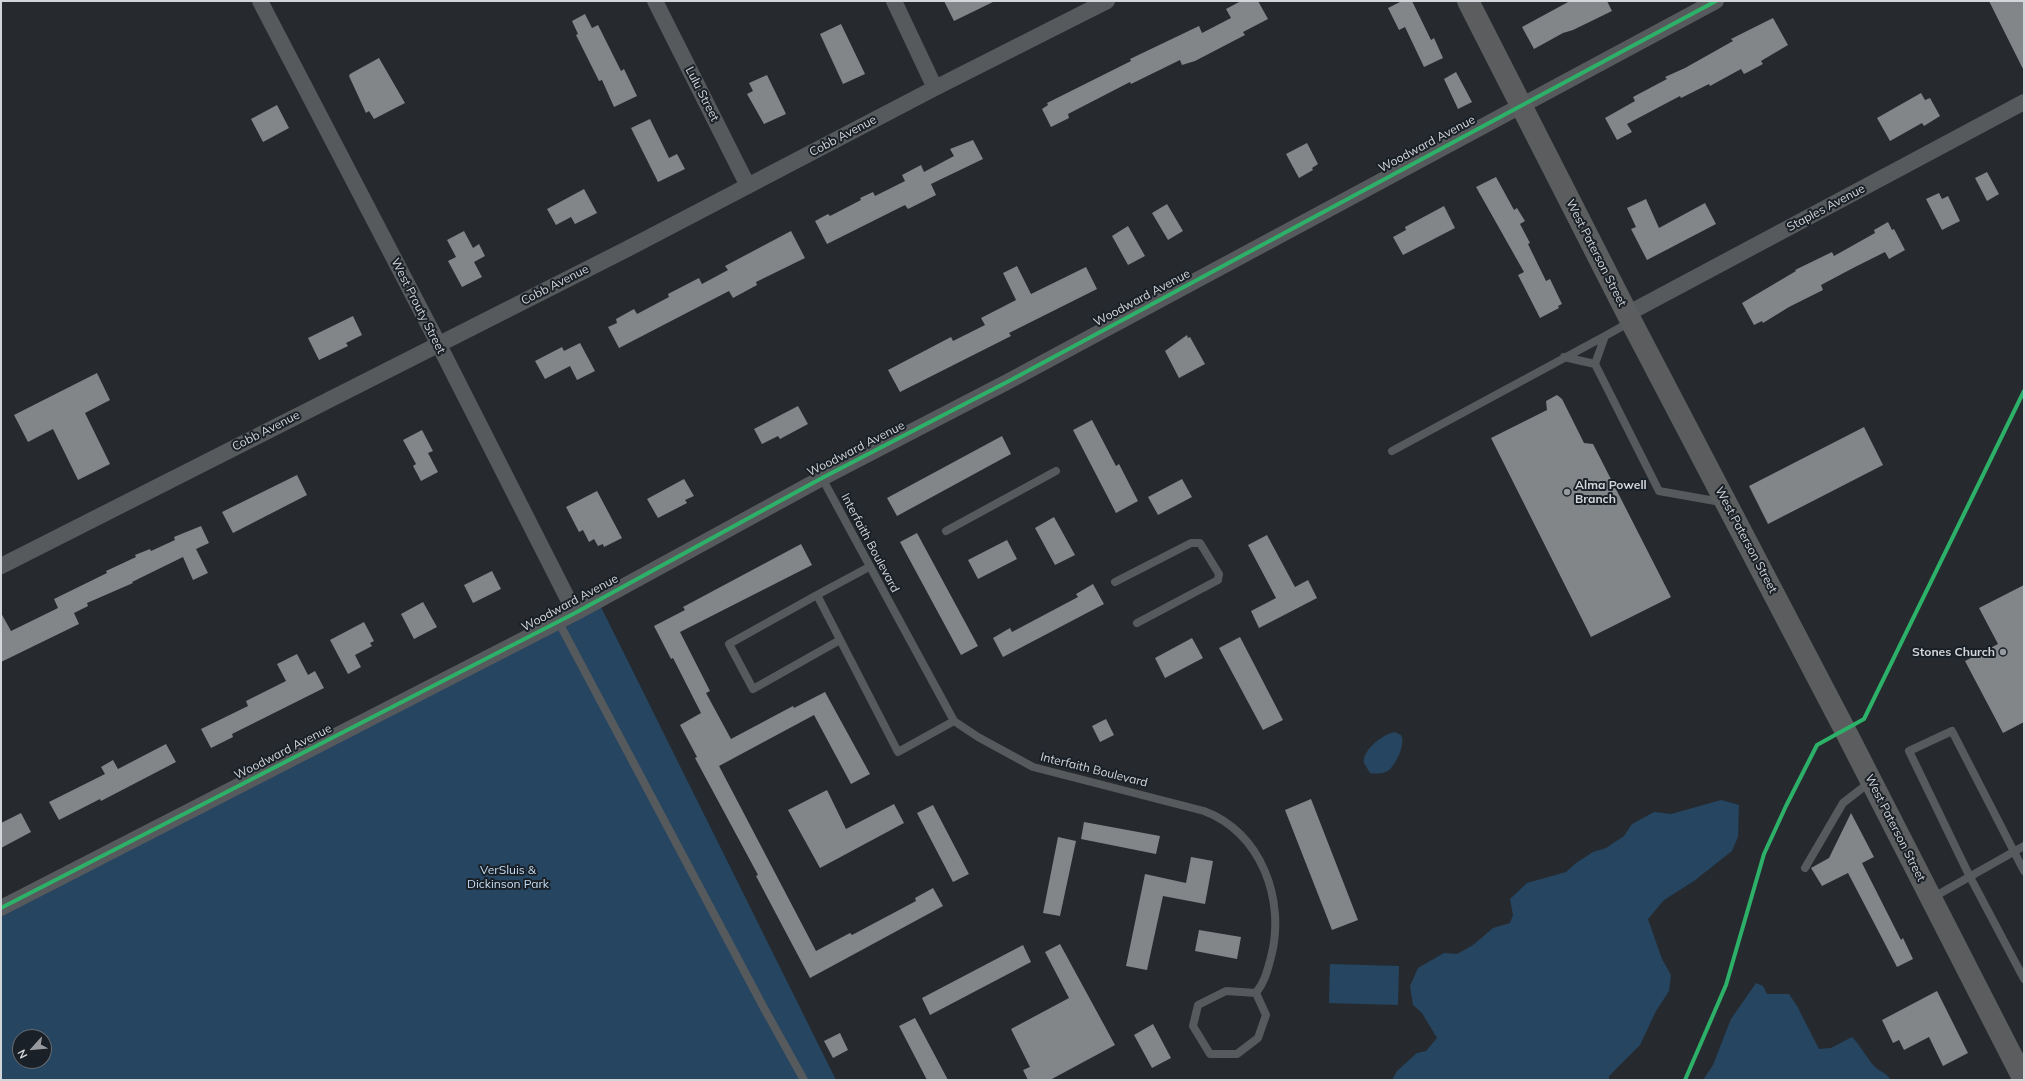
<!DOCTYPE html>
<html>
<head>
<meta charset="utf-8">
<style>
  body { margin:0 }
  #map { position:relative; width:2025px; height:1081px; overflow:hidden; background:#262a2e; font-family:Mulish,sans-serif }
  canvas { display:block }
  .frame { position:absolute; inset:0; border:2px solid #d2d6db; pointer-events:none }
  .north { position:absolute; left:12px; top:1029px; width:40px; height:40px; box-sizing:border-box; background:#1a2027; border:1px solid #64696f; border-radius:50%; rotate:243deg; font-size:11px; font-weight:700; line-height:16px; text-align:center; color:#d2d6db }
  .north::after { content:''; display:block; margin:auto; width:14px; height:18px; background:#969a9e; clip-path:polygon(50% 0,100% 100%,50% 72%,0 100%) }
</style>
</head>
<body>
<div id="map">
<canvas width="2025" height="1081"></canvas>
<div class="frame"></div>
<div class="north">N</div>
</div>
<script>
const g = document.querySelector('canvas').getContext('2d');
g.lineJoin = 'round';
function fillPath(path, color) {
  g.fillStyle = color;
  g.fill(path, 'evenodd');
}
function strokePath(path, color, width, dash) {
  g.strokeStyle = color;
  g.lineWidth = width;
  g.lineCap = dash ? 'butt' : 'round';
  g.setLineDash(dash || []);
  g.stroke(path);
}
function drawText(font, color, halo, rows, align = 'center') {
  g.font = font + ' Mulish,sans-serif';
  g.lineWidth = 4;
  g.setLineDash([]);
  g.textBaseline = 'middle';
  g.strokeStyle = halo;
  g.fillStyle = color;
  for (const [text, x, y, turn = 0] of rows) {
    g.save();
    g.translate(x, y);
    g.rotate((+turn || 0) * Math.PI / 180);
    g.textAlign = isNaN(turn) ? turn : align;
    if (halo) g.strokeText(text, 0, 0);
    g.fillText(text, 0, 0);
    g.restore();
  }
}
fillPath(new Path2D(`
  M598 601 836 1080H1V910ZM20 1037H44V1061H20Z
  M1395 732 1401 735C1406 744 1396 764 1389 770 1383 774 1377 774 1370 773L1364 763C1362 750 1383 734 1395 732Z
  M1721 800 1739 805 1738 837 1732 851 1694 881 1664 900 1648 919 1662 959 1671 975 1669 991 1656 1011 1640 1045 1609 1076V1080H1392L1397 1071 1417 1053 1426 1051 1437 1038 1422 1013 1413 1005 1410 986 1418 968 1444 953 1457 954 1473 945 1493 928 1510 923 1513 915 1510 899 1527 883 1566 872 1576 863 1593 852 1606 848 1624 836 1632 824 1654 812 1671 814Z
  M1330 964 1399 966 1398 1005 1329 1003Z
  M1756 983 1763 986 1767 994H1789L1797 1006 1819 1049 1831 1048 1852 1037C1861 1046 1867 1059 1876 1068 1882 1072 1887 1074 1891 1080H1703L1713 1065 1731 1019Z`), '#254561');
fillPath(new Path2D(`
  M944 1H995L954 21Z
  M1241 1H1258L1268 19 1243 32 1245 35 1195 61 1182 65 1180 60 1131 84 1130 82 1068 114 1069 118 1051 127 1042 109 1048 105 1047 103 1131 61 1130 59 1199 26 1202 33 1231 18 1226 9Z
  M1402 1H1412L1431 40 1434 38 1443 58 1424 67 1405 27 1399 30 1388 8Z
  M1570 1H1607L1612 11 1573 30 1563 33 1534 49 1522 27Z
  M1989 1H2024V71Z
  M585 14 592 28 598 25 621 71 624 69 637 96 614 107 602 80 599 81 576 35 578 34 572 21Z
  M1773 18 1788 45 1761 61 1763 64 1748 72 1744 74 1741 69 1710 86 1709 84 1681 98 1680 96 1627 124 1632 132 1617 140 1605 118 1635 101 1633 97 1667 79 1665 77 1685 68 1733 41 1731 39Z
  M841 24 865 74 843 84 820 34Z
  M379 58 405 103 374 119 369 111 366 113 349 76 350 74Z
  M1456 72 1472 102 1458 109 1444 79Z
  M767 75 786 114 764 124 747 94 753 91 749 83Z
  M1921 93 1925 100 1930 98 1940 116 1924 126 1922 123 1890 141 1877 118Z
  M277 105 289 128 263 142 251 119Z
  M650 119 669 158 677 154 685 169 658 182 631 128Z
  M973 140 983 159 931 184 936 195 908 209 905 205 827 244 815 221 828 214 830 216 861 200 860 198 873 192 875 196 905 181 902 175 921 165 924 172 954 156 950 149Z
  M1307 143 1318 164 1312 168 1313 170 1299 178 1286 154Z
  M1987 172 1999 194 1987 201 1975 178Z
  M1496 177 1514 210 1517 208 1525 221 1520 224 1530 243 1528 244 1546 281 1550 279 1562 304 1558 306 1559 308 1540 318 1518 275 1524 272 1476 187Z
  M584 189 597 213 575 224 571 217 556 225 547 209Z
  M1939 193 1942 199 1948 196 1960 221 1942 230 1926 199Z
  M1646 199 1659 228 1705 203 1716 224 1647 260 1631 229 1636 227 1627 208Z
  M1167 204 1183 231 1168 240 1152 213Z
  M1444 206 1455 228 1403 255 1393 237 1406 230 1405 227Z
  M1888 222 1892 230 1894 229 1905 250 1889 259 1885 252 1855 267 1821 285 1823 290 1789 307 1763 323 1762 321 1754 325 1742 303 1796 271 1795 270 1832 252 1834 256 1875 233 1874 230Z
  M1128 226 1145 256 1128 265 1112 236Z
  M464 231 473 248 479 244 485 256 474 262 482 277 462 287 448 261 456 257 447 240Z
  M791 231 805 258 756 282 757 285 733 298 729 291 619 348 608 327 617 323 616 319 634 309 637 314 669 297 668 294 699 278 702 284 728 270 725 266Z
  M1017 266 1031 294 1086 267 1097 289 1009 333 1011 336 900 392 888 370 951 337 953 341 985 325 981 318 1016 300 1003 273Z
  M353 316 362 335 346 343 348 346 319 360 308 338Z
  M1187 335 1188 338 1190 337 1205 364 1179 378 1165 351Z
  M580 343 595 371 577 380 570 366 545 379 535 361 562 347 564 351Z
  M97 373 110 400 85 413 110 464 78 480 53 429 28 442 14 415Z
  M1557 395 1562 399 1584 443 1593 444 1671 597 1591 637 1491 438 1547 410 1546 401Z
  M798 406 808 424 780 439 778 436 762 444 754 429Z
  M1092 420 1116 466 1119 464 1138 501 1116 513 1073 430Z
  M1864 427 1883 465 1768 524 1749 486Z
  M422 430 433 451 428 453 438 472 421 481 413 466 416 464 403 440Z
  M1002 436 1011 454 897 516 887 498Z
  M297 475 307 495 233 533 222 512Z
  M684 479 694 496 685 500 687 503 658 518 647 499Z
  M1182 479 1192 497 1158 515 1148 497Z
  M597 491 622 538 604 547 603 544 598 546 594 539 589 542 583 530 579 532 566 507Z
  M1054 517 1075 555 1055 565 1035 528Z
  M201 526 209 543 196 549 208 573 193 580 183 557 132 582 133 583 87 603 88 606 74 613 79 624 1 662V613L11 631 58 608 54 599 107 573 106 571 136 557 135 555 150 549 151 551 175 540 174 537Z
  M917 533 978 646 961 655 900 542Z
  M1267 535 1295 587 1308 580 1317 598 1259 628 1251 611 1276 598 1248 545Z
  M1007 540 1017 559 978 579 968 560Z
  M801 544 812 565 680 632 710 691 706 693 731 739 793 706 794 708 825 692 870 774 851 784 814 715 719 766 816 951 850 933 852 935 916 901 915 898 933 888 943 906 810 978 756 876 758 875 695 758 697 757 680 725 701 713 673 658 671 659 654 626 685 610 683 607Z
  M492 571 501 589 473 603 464 585Z
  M1093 584 1104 604 1003 657 993 638 1010 628 1012 632 1078 597 1076 594Z
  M2024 585V722L2003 733 1965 661 1998 644 1979 608Z
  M423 602 437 627 414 639 401 614Z
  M364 622 374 641 370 643 372 646 355 655 361 667 348 674 330 640Z
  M1240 637 1283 720 1263 730 1219 648Z
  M1192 638 1203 658 1165 678 1155 658Z
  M297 654 308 675 315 671 324 688 232 734 233 737 211 748 201 729 248 706 246 701 286 681 277 664Z
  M1106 719 1114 735 1100 742 1092 726Z
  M166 744 176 762 101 801 100 799 59 820 49 802 105 774 101 767 113 760 118 769Z
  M827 790 846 829 894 804 904 823 820 868 788 810Z
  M1311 799 1358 920 1332 930 1285 810Z
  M933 805 969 874 953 882 917 813Z
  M21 813 31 832 1 848V823Z
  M1851 813 1874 857 1862 863 1901 940 1903 938 1913 959 1897 967 1848 873 1822 886 1811 868 1829 858Z
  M1084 822 1160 836 1156 854 1081 839Z
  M1058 837 1076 841 1060 916 1043 913Z
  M1191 857 1213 861 1205 904 1163 896 1147 970 1126 966 1145 874 1186 883Z
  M1199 930 1241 937 1237 959 1195 951Z
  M1060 944 1115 1045 1050 1080H1028L1023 1070 1030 1067 1011 1029 1069 998 1045 952Z
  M1023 945 1031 962 930 1015 922 998Z
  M1937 991 1968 1053 1943 1066 1929 1037 1904 1050 1899 1040 1893 1043 1882 1020Z
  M915 1018 948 1080H927L899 1026Z
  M1153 1024 1171 1058 1152 1068 1134 1035Z
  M840 1033 848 1050 833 1058 824 1041Z`), '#828689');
strokePath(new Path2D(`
  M1630 322 1605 336 1595 364 1659 491 1721 502
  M1564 357 1595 364
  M1392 451 1605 336
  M822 478 954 721 978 737 1033 767 1204 811C1261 832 1286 900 1271 957 1267 972 1265 981 1256 993L1226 991 1198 1005 1193 1026 1210 1054H1237L1258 1038 1266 1015 1256 993
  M946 531 1056 471
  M869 567 817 595 898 752 954 721
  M1115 582 1191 543H1200L1219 574 1218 580 1137 623
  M817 595 729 644 753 689 840 640
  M558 621 765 1010 804 1080
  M1805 868 1843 803 1870 782
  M2024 871 1952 731 1909 751 1969 875 2024 979
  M1932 898 2024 846`), '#575a5c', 8);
strokePath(new Path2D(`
  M260 1 438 343 575 613
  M655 1 748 186
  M894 1 935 88
  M1627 314 2024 102
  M1 566 629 248 935 88 1107 1
  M1 908 575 613 822 478 1009 381 1716 1`), '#575a5c', 16);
strokePath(new Path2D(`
  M1468 1 1631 321 1845 730 2024 1080`), '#5b5d5e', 22);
strokePath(new Path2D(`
  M1 908 575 613 822 478 1009 381 1716 1
  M1685 1080 1726 985 1764 854 1786 806 1817 745 1864 719 2024 391`), '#2db169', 4);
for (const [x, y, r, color] of [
  [1567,492,4,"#969a9e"],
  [2003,652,4,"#969a9e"]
]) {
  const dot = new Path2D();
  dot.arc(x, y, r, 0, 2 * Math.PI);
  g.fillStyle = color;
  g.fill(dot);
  strokePath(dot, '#1a2027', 1.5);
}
drawText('12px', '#d2d6db', '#1a2027', [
  ["Lulu Street",702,94,63],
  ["Cobb Avenue",843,136,-28],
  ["Woodward Avenue",1427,144,-28],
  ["Staples Avenue",1826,208,-28],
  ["West Paterson Street",1596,253,63],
  ["Cobb Avenue",555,285,-27],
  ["Woodward Avenue",1142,298,-28],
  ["West Prouty Street",418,306,63],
  ["Cobb Avenue",266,431,-27],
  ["Woodward Avenue",856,449,-27],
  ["West Paterson Street",1746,540,62],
  ["Interfaith Boulevard",870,543,62],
  ["Woodward Avenue",570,603,-28],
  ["Woodward Avenue",283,752,-27],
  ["Interfaith Boulevard",1094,770,14],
  ["West Paterson Street",1895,828,63]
]);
drawText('bold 12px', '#d2d6db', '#1a2027', [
  ["Alma Powell",1575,485],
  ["Branch",1575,499],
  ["Stones Church",1995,652,"right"]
], 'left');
drawText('12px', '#c4dcf3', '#1a2027', [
  ["VerSluis &",508,870],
  ["Dickinson Park",508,884]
]);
</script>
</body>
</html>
